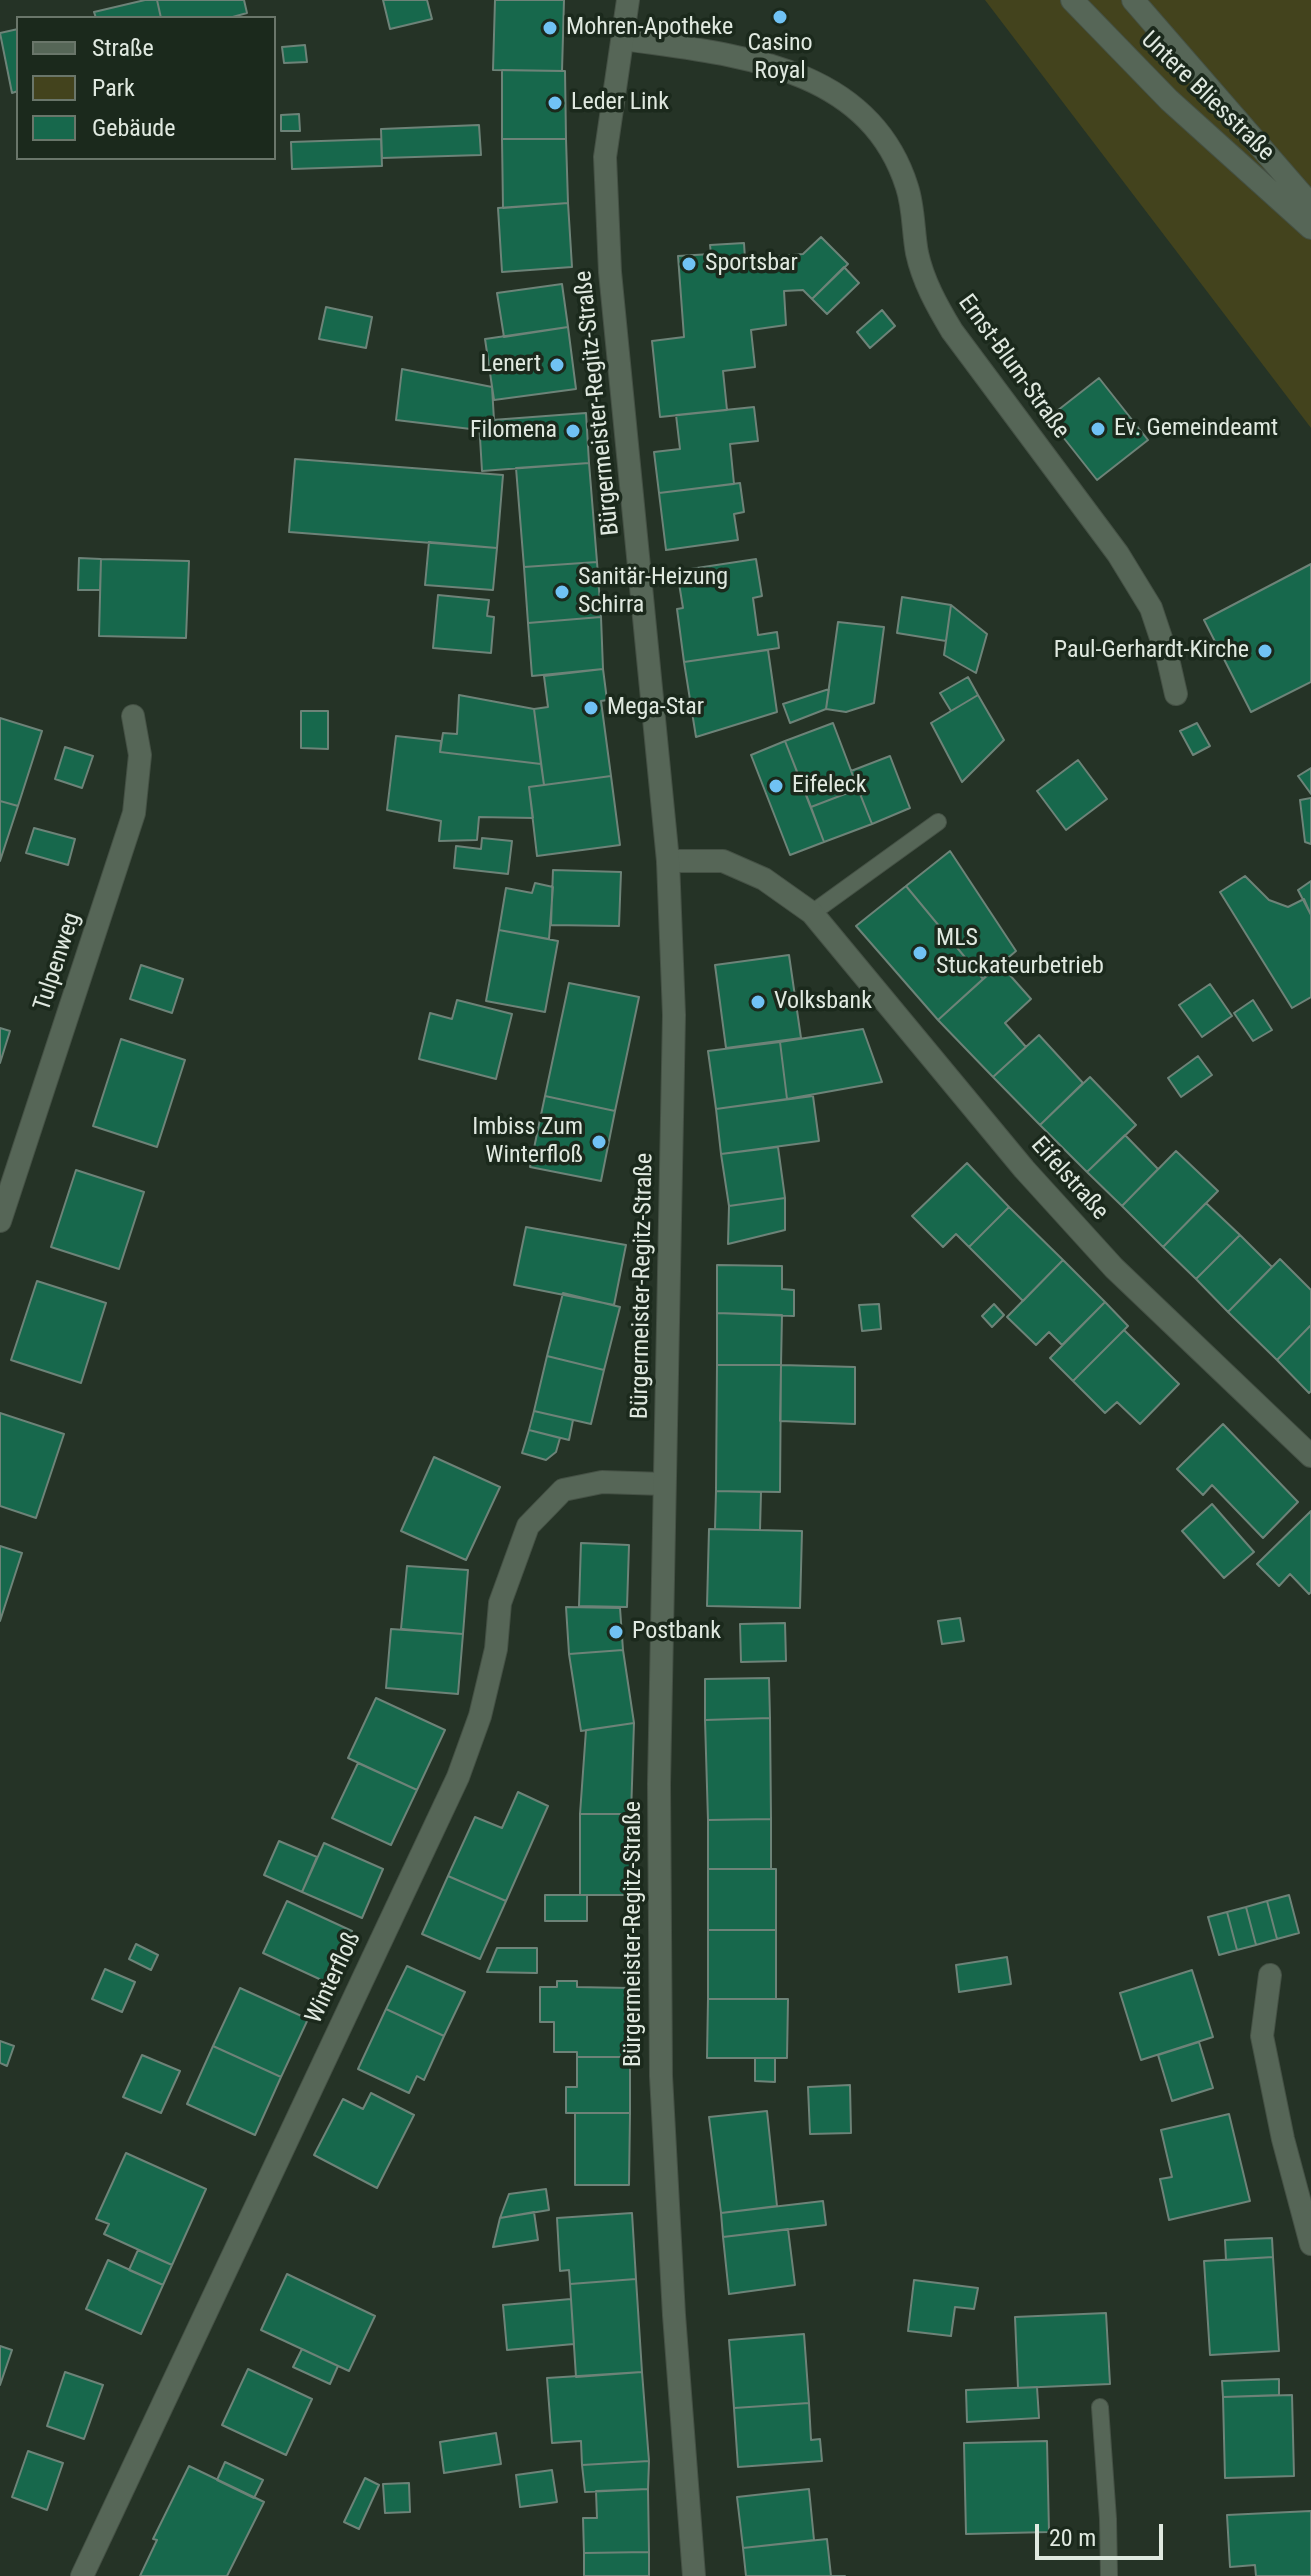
<!DOCTYPE html>
<html>
<head>
<meta charset="utf-8">
<style>
  body { margin:0 }
  #map { position:relative; width:1311px; height:2576px; overflow:hidden; background:#253326; font-family:"Roboto Condensed",sans-serif }
  canvas { display:block }
  .legend { position:absolute; left:16px; top:16px; width:260px; height:144px; box-sizing:border-box; background:#1b291c; border:2px solid #6a766a; margin:0; padding:10px 14px; list-style:none; font-size:24px; color:#e0e9e0 }
  .legend li { display:flex; align-items:center; gap:16px; height:40px }
  .legend b { width:40px; border:2px solid #6a766a }
  .scale { position:absolute; left:1035px; top:2524px; width:128px; height:36px; box-sizing:border-box; border:4px solid #e0e9e0; border-top:0; padding-left:10px; font-size:24px; line-height:28px; white-space:nowrap; color:#e0e9e0; -webkit-text-stroke:6px #1b291c; paint-order:stroke }
</style>
</head>
<body>
<div id="map">
<canvas width="1311" height="2576"></canvas>
<ul class="legend">
<li><b style="height:10px;background:#566657"></b>Straße</li>
<li><b style="height:22px;background:#43431d"></b>Park</li>
<li><b style="height:22px;background:#17684c"></b>Gebäude</li>
</ul>
<div class="scale">20 m</div>
</div>
<script>
const g = document.querySelector('canvas').getContext('2d');
g.lineJoin = 'round';
function fillPath(path, color) {
  g.fillStyle = color;
  g.fill(path, 'evenodd');
}
function strokePath(path, color, width, dash) {
  g.strokeStyle = color;
  g.lineWidth = width;
  g.lineCap = dash ? 'butt' : 'round';
  g.setLineDash(dash || []);
  g.stroke(path);
}
function drawText(font, color, halo, rows, align = 'center') {
  g.font = font + ' "Roboto Condensed",sans-serif';
  g.lineWidth = 7;
  g.setLineDash([]);
  g.textBaseline = 'middle';
  g.strokeStyle = halo;
  g.fillStyle = color;
  for (const [text, x, y, turn = 0] of rows) {
    g.save();
    g.translate(x, y);
    g.rotate((+turn || 0) * Math.PI / 180);
    g.textAlign = isNaN(turn) ? turn : align;
    if (halo) g.strokeText(text, 0, 0);
    g.fillText(text, 0, 0);
    g.restore();
  }
}
fillPath(new Path2D(`
  M985 0H1311V428Z`), '#43431d');
const building = new Path2D(`
  M145 0H157L161 18H96L94 12Z
  M157 0H244L247 13 229 18H161Z
  M383 0H427L432 19 390 29Z
  M495 0H564L562 71 493 70Z
  M18 29V91L12 93 0 33Z
  M305 45 307 62 284 63 282 47Z
  M502 70 565 71 566 139H502Z
  M299 114 300 131H281V115Z
  M479 125 481 155 382 158 381 129Z
  M381 139 382 166 292 169 291 142Z
  M502 139H566L568 203 503 208Z
  M568 203 572 267 502 272 498 208Z
  M821 237 848 264 812 299 803 290 784 291 786 325 751 330 755 367 723 371 727 410 660 417 652 341 684 337 678 256 711 254 710 245 744 243 745 259 803 254Z
  M844 267 859 283 827 314 812 299Z
  M562 284 568 327 504 337 497 293Z
  M326 307 372 317 366 348 319 339Z
  M882 310 895 326 870 348 857 332Z
  M568 327 576 389 494 400 485 339Z
  M402 369 492 387 494 420 479 421V430L396 420Z
  M1099 378 1148 440 1097 480 1048 418Z
  M754 407 758 441 730 444 734 484 659 493 654 452 680 449 676 415Z
  M586 413 589 463 482 471 479 421Z
  M295 459 503 475 497 548 289 532Z
  M589 463 597 562 524 567 516 468Z
  M740 483 744 512 734 514 738 540 666 550 659 493Z
  M429 542 497 548 493 590 425 585Z
  M79 558 101 559 100 590H78Z
  M101 559 189 561 186 638 99 636Z
  M756 559 762 596 753 598 758 635 777 632 779 648 684 662 677 609 683 608 677 571Z
  M597 562 601 617 528 623 524 567Z
  M1311 564V682L1251 712 1204 620Z
  M438 595 489 600 487 616 494 617 491 653 433 648Z
  M902 597 951 605 946 641 897 633Z
  M951 605 987 634 976 673 944 655Z
  M601 617 603 669 532 676 528 623Z
  M838 622 884 627 874 703 846 712 826 709Z
  M768 650 777 712 696 737 684 662Z
  M603 669 607 700 601 701 611 776 544 785 534 709 548 707 544 676Z
  M968 677 978 695 951 711 940 693Z
  M829 689 826 709 790 723 783 704Z
  M459 695 534 709 541 764 440 752 443 733 457 734Z
  M978 695 1004 740 962 782 931 723Z
  M301 711H328V749L301 748Z
  M0 718 42 731 18 806 0 801Z
  M833 723 858 789 811 807 785 741Z
  M1197 723 1210 746 1193 755 1180 731Z
  M396 736 441 741 440 752 541 764 544 785 529 787 533 818 479 817 477 840 439 841 441 821 387 810Z
  M785 741 824 842 790 855 751 755Z
  M65 747 93 756 82 788 55 779Z
  M890 756 910 808 872 824 851 771Z
  M1078 760 1107 799 1066 830 1037 791Z
  M1311 768V794L1298 776Z
  M611 776 620 845 537 856 529 787Z
  M858 789 872 824 824 842 811 807Z
  M1311 798V844L1305 842 1300 800Z
  M0 801 18 806 0 861Z
  M34 828 75 839 68 865 26 853Z
  M482 838 512 841 508 874 454 868 456 846 481 849Z
  M950 851 1016 951 983 979 906 886Z
  M553 870 621 872 619 926 551 925Z
  M1245 876 1269 900 1288 907 1304 899 1311 915V997L1292 1008 1220 892Z
  M1311 881V915L1298 890Z
  M535 883 553 887 549 939 499 930 506 888 532 893Z
  M906 886 983 979 938 1020 856 926Z
  M499 930 558 941 545 1012 486 1001Z
  M789 955 801 1038 726 1048 715 965Z
  M1000 964 1031 999 1005 1023 1026 1047 993 1077 938 1020Z
  M141 965 183 979 172 1013 130 999Z
  M569 983 639 997 615 1111 545 1096Z
  M1210 984 1232 1016 1202 1037 1179 1005Z
  M457 1000 512 1014 496 1079 419 1059 430 1013 452 1019Z
  M1253 1000 1272 1030 1253 1041 1234 1013Z
  M0 1028 10 1031 0 1063Z
  M863 1029 882 1082 787 1099 780 1042Z
  M1039 1035 1083 1083 1040 1125 993 1077Z
  M121 1039 185 1060 157 1147 93 1126Z
  M780 1042 787 1099 716 1109 708 1051Z
  M1198 1056 1212 1075 1181 1097 1168 1078Z
  M1090 1077 1136 1125 1087 1172 1040 1125Z
  M545 1096 615 1111 601 1181 530 1167Z
  M813 1096 819 1141 721 1154 716 1109Z
  M1125 1135 1158 1169 1122 1206 1087 1172Z
  M778 1147 785 1198 729 1206 721 1154Z
  M1176 1151 1218 1191 1163 1247 1122 1206Z
  M967 1163 1009 1207 969 1247 956 1234 943 1247 912 1216Z
  M76 1170 144 1192 119 1269 51 1247Z
  M785 1198V1230L728 1244 729 1206Z
  M1206 1203 1240 1235 1196 1279 1163 1247Z
  M1009 1207 1063 1260 1023 1301 969 1247Z
  M526 1227 626 1245 614 1305 514 1285Z
  M1240 1235 1272 1267 1228 1312 1196 1279Z
  M1280 1259 1311 1290V1325L1277 1360 1228 1312Z
  M1063 1260 1105 1302 1062 1345 1049 1332 1036 1345 1007 1317Z
  M717 1265 782 1266V1289L794 1290V1316L717 1313Z
  M37 1281 106 1303 81 1383 11 1360Z
  M563 1293 620 1307 604 1370 547 1356Z
  M1105 1302 1128 1326 1073 1381 1050 1358Z
  M879 1304 881 1329 862 1331 859 1305Z
  M994 1304 1004 1315 992 1327 982 1316Z
  M717 1313 782 1315 781 1365H717Z
  M1311 1325V1391L1309 1393 1277 1360Z
  M1124 1330 1179 1384 1140 1424 1117 1402 1105 1413 1073 1381Z
  M547 1356 604 1370 591 1424 534 1411Z
  M717 1365H781L780 1492 716 1491Z
  M781 1365 855 1367V1424L780 1421Z
  M534 1411 573 1420 569 1440 529 1430Z
  M0 1413 64 1434 36 1518 0 1506Z
  M1223 1424 1298 1502 1263 1538 1212 1485 1203 1495 1177 1469Z
  M529 1430 560 1438 556 1452 546 1460 522 1453Z
  M434 1457 500 1487 466 1560 401 1531Z
  M716 1491 761 1492 760 1530 715 1529Z
  M1212 1504 1254 1552 1224 1578 1182 1531Z
  M1311 1511V1592L1309 1594 1290 1574 1279 1586 1257 1564Z
  M709 1529 802 1531 800 1608 707 1606Z
  M581 1543 629 1545 627 1607 579 1606Z
  M0 1546 22 1553 0 1621Z
  M407 1566 468 1570 463 1634 401 1629Z
  M566 1607 620 1608 623 1650 569 1654Z
  M960 1618 964 1641 942 1644 938 1621Z
  M785 1623 786 1661 741 1662 740 1624Z
  M391 1629 463 1634 458 1694 386 1688Z
  M623 1650 634 1723 581 1731 569 1654Z
  M769 1678 770 1718 705 1720V1679Z
  M376 1698 445 1730 417 1790 348 1758Z
  M770 1718 771 1819 708 1820 705 1720Z
  M634 1723 631 1814H580L586 1730Z
  M358 1763 417 1790 391 1845 332 1818Z
  M518 1792 548 1806 506 1901 448 1876 475 1817 502 1828Z
  M580 1814H631V1895H580Z
  M771 1819V1869H708V1820Z
  M279 1841 317 1857 302 1892 264 1875Z
  M324 1843 383 1869 362 1918 302 1892Z
  M708 1869H776V1930H708Z
  M448 1876 506 1901 480 1959 422 1934Z
  M545 1895H587V1921H545Z
  M1289 1895 1299 1933 1277 1939 1267 1901Z
  M287 1901 352 1931 328 1983 263 1953Z
  M1267 1901 1277 1939 1256 1945 1246 1907Z
  M1246 1907 1256 1945 1237 1950 1227 1912Z
  M1227 1912 1237 1950 1219 1955 1208 1917Z
  M708 1930H776V1999H708Z
  M136 1944 158 1955 151 1970 129 1959Z
  M497 1948H537V1973L487 1972Z
  M1007 1957 1011 1984 959 1992 956 1965Z
  M407 1966 465 1992 444 2036 386 2009Z
  M105 1969 135 1982 122 2012 92 1999Z
  M1192 1970 1213 2037 1141 2060 1120 1993Z
  M557 1981H577V1987L630 1988V2057H577V2052H554V2022H540V1987H557Z
  M240 1988 308 2019 281 2077 213 2046Z
  M708 1999H788L787 2058H707Z
  M386 2009 444 2036 424 2080 417 2076 409 2093 358 2069Z
  M0 2041 14 2046 7 2066 0 2063Z
  M1199 2042 1213 2088 1172 2101 1158 2055Z
  M213 2046 281 2077 255 2135 187 2104Z
  M142 2055 180 2071 161 2113 123 2097Z
  M577 2057H630V2113H566V2087H577Z
  M755 2058H775V2082L755 2081Z
  M850 2085 851 2133 810 2134 808 2087Z
  M371 2093 414 2115 377 2188 314 2155 343 2099 363 2109Z
  M767 2111 777 2206 721 2213 709 2117Z
  M575 2113H630L629 2185H575Z
  M1229 2114 1250 2201 1169 2220 1160 2179 1172 2177 1161 2130Z
  M126 2153 206 2189 172 2265 104 2234 109 2224 96 2219Z
  M546 2189 549 2210 500 2218 509 2194Z
  M823 2201 826 2225 723 2237 721 2213Z
  M534 2212 538 2240 493 2247 500 2218Z
  M632 2213 636 2279 570 2284 569 2270 560 2271 557 2218Z
  M788 2229 795 2285 729 2294 723 2237Z
  M1272 2238 1273 2257 1226 2260 1225 2240Z
  M138 2250 172 2265 163 2285 129 2270Z
  M1273 2257 1279 2351 1210 2355 1204 2261Z
  M108 2260 163 2285 141 2334 86 2309Z
  M287 2274 375 2316 349 2371 261 2330Z
  M636 2279 642 2372 576 2377 570 2284Z
  M914 2280 978 2288 974 2309 955 2307 951 2336 908 2331Z
  M571 2299 574 2344 507 2350 503 2305Z
  M1106 2313 1110 2384 1018 2388 1015 2317Z
  M804 2334 809 2403 734 2408 729 2340Z
  M0 2346 12 2350 0 2385Z
  M302 2349 338 2366 330 2384 293 2367Z
  M248 2369 312 2399 286 2455 222 2425Z
  M65 2372 103 2385 84 2439 47 2426Z
  M642 2372 649 2461 582 2465 581 2441 552 2443 547 2378Z
  M1279 2379V2395L1223 2397 1222 2381Z
  M1037 2387 1039 2418 967 2422 966 2390Z
  M1292 2395 1294 2476 1225 2478 1223 2397Z
  M809 2403 811 2440 820 2439 822 2461 738 2467 734 2408Z
  M496 2433 501 2464 444 2473 440 2442Z
  M1047 2441 1049 2532 966 2534 964 2443Z
  M28 2451 63 2463 47 2510 12 2497Z
  M649 2461 648 2489 585 2492 582 2465Z
  M225 2462 263 2480 254 2498 217 2480Z
  M189 2466 264 2502 227 2576H140L157 2540 153 2539Z
  M552 2470 557 2502 520 2507 516 2475Z
  M365 2478 379 2485 359 2529 344 2522Z
  M409 2483 410 2512 385 2513 383 2484Z
  M648 2489 649 2552 584 2553 583 2518H597L596 2491Z
  M809 2489 814 2540 743 2548 737 2497Z
  M1311 2511V2576H1256L1255 2565 1230 2567 1227 2515Z
  M827 2539 831 2576H845H746L743 2548Z
  M649 2552V2576H584V2553Z`);
fillPath(building, '#17684c');
strokePath(building, '#6d8378', 2);
const service = new Path2D(`
  M812 913 938 822
  M1100 2407 1108 2519 1109 2576`);
const minor = new Path2D(`
  M624 39C732 55 868 63 907 187 914 208 913 232 917 253 923 281 937 306 952 331L1118 554 1151 608 1168 659 1176 694
  M668 861H723L764 879 812 913 1024 1169 1114 1268 1311 1456
  M0 1221 134 813 140 755 133 716
  M1270 1975 1262 2036 1283 2139 1311 2244
  M82 2576 458 1777 480 1716 496 1649 500 1603 528 1526 563 1490 602 1482 664 1484`);
const tertiary = new Path2D(`
  M628 0 605 157 610 272 668 861 674 1015 659 1784 661 2076 674 2315 694 2576`);
const secondary = new Path2D(`
  M1072 0 1169 100 1311 228
  M1133 0 1311 205`);
strokePath(service, '#455145', 18);
strokePath(minor, '#455145', 24);
strokePath(tertiary, '#455145', 24);
strokePath(secondary, '#455145', 24);
strokePath(service, '#566657', 16);
strokePath(minor, '#566657', 22);
strokePath(tertiary, '#566657', 22);
strokePath(secondary, '#566657', 22);
for (const [x, y, r, color] of [
  [780,17,8,"#70c2f4"],
  [550,28,8,"#70c2f4"],
  [555,103,8,"#70c2f4"],
  [689,264,8,"#70c2f4"],
  [557,365,8,"#70c2f4"],
  [1098,429,8,"#70c2f4"],
  [573,431,8,"#70c2f4"],
  [562,592,8,"#70c2f4"],
  [1265,651,8,"#70c2f4"],
  [591,708,8,"#70c2f4"],
  [776,786,8,"#70c2f4"],
  [920,953,8,"#70c2f4"],
  [758,1002,8,"#70c2f4"],
  [599,1142,8,"#70c2f4"],
  [616,1632,8,"#70c2f4"]
]) {
  const dot = new Path2D();
  dot.arc(x, y, r, 0, 2 * Math.PI);
  g.fillStyle = color;
  g.fill(dot);
  strokePath(dot, '#1b291c', 3);
}
drawText('24px', '#e0e9e0', '#1b291c', [
  ["Mohren-Apotheke",566,28],
  ["Casino",780,44,"center"],
  ["Royal",780,72,"center"],
  ["Leder Link",571,103],
  ["Sportsbar",705,264],
  ["Lenert",541,365,"right"],
  ["Ev. Gemeindeamt",1114,429],
  ["Filomena",557,431,"right"],
  ["Sanitär-Heizung",578,578],
  ["Schirra",578,606],
  ["Paul-Gerhardt-Kirche",1249,651,"right"],
  ["Mega-Star",607,708],
  ["Eifeleck",792,786],
  ["MLS",936,939],
  ["Stuckateurbetrieb",936,967],
  ["Volksbank",774,1002],
  ["Imbiss Zum",583,1128,"right"],
  ["Winterfloß",583,1156,"right"],
  ["Postbank",632,1632]
], 'left');
drawText('24px', '#e0e9e0', '#1b291c', [
  ["Untere Bliesstraße",1207,97,44],
  ["Ernst-Blum-Straße",1013,367,54],
  ["Bürgermeister-Regitz-Straße",598,403,-96],
  ["Tulpenweg",58,962,-72],
  ["Eifelstraße",1069,1179,48],
  ["Bürgermeister-Regitz-Straße",643,1286,-89],
  ["Bürgermeister-Regitz-Straße",634,1934,-90],
  ["Winterfloß",334,1978,-65]
]);
</script>
</body>
</html>
